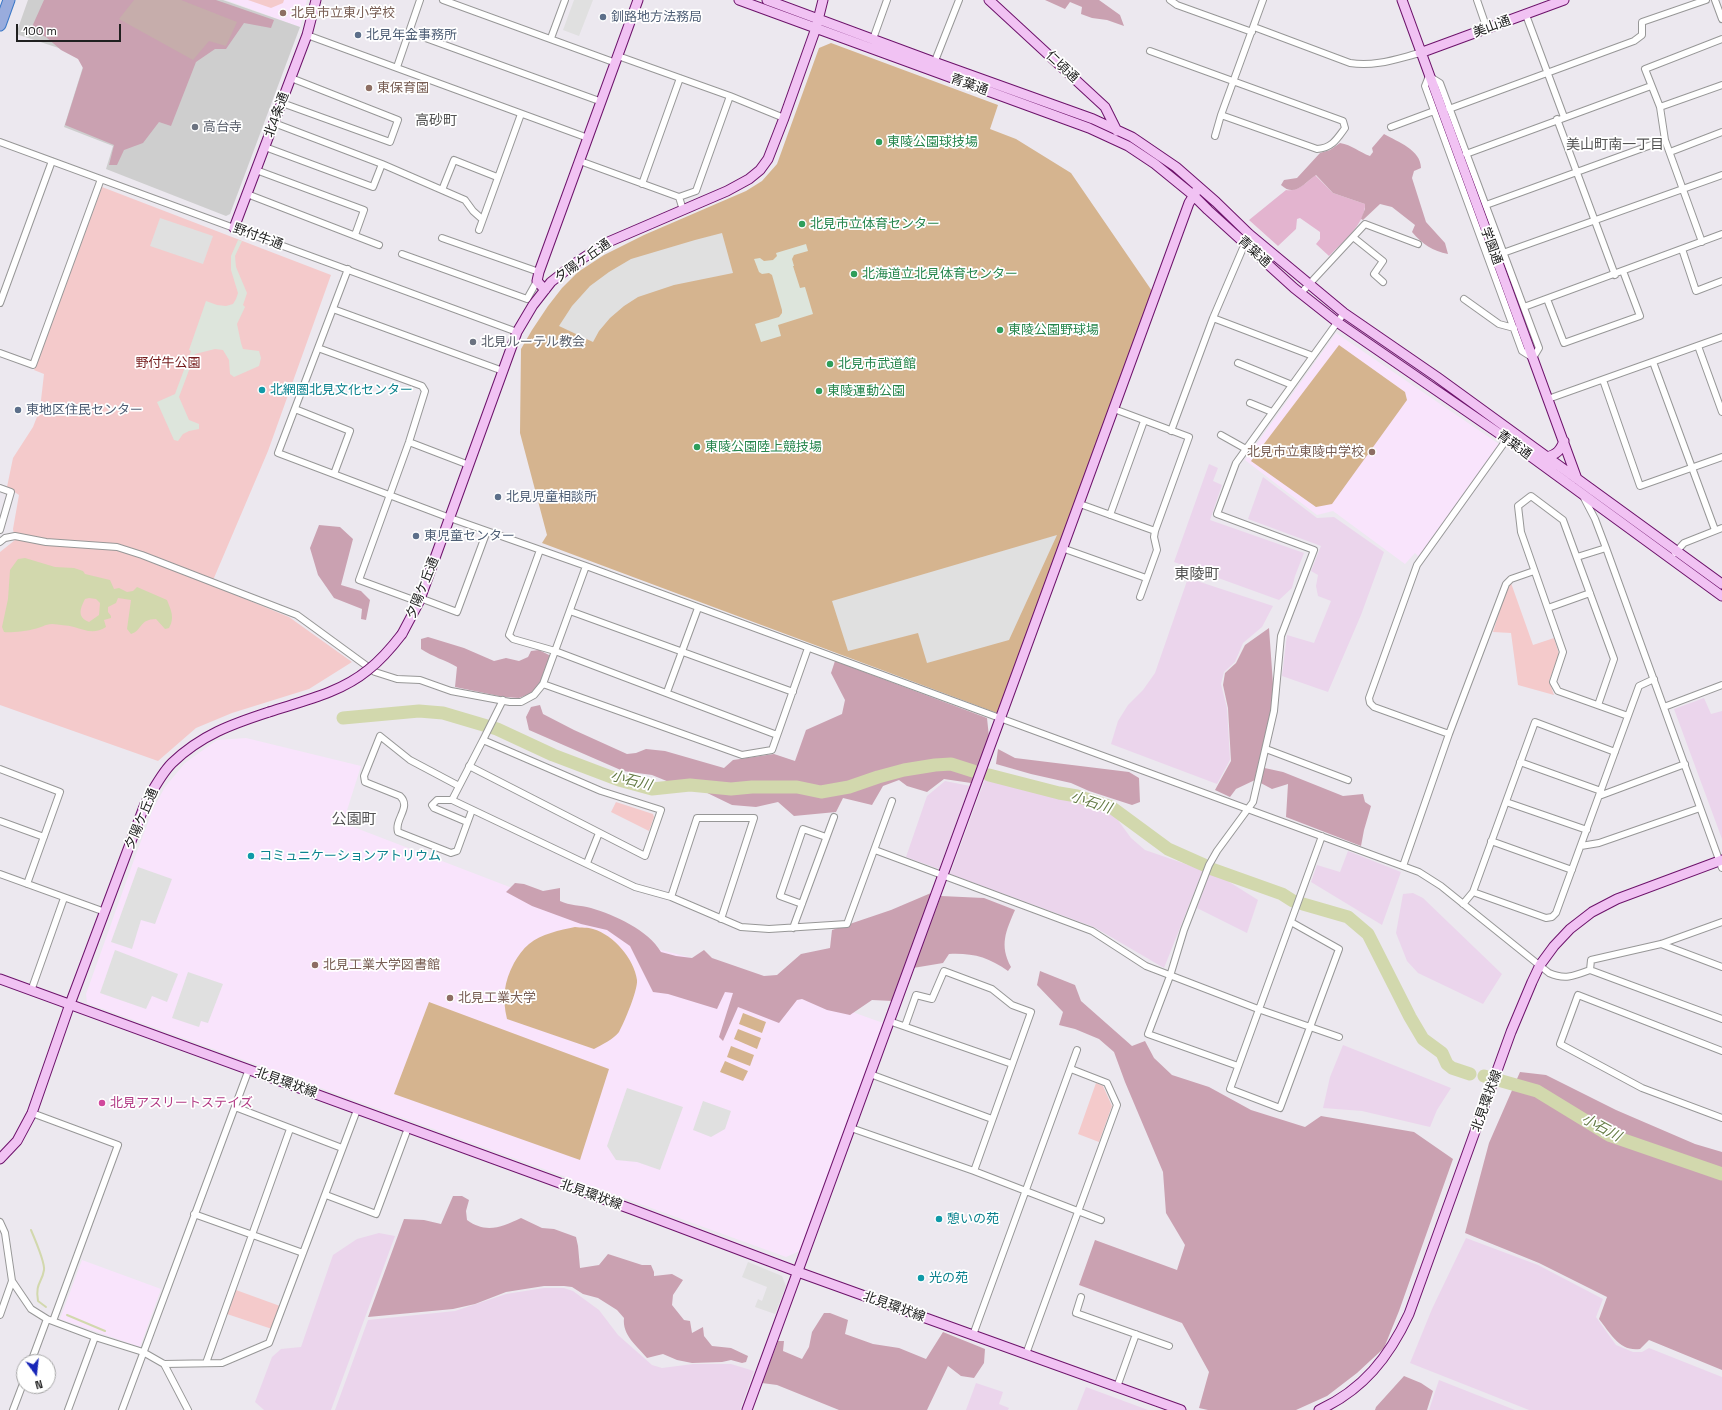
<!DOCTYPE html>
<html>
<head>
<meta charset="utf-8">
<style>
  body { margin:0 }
  #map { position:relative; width:1722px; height:1410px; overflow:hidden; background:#ece8ef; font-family:"Space Grotesk",sans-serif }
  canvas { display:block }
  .north { position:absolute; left:16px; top:1354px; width:40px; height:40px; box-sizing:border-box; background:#fff; border:1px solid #a6a6a6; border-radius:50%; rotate:165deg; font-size:11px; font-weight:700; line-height:16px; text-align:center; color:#202020 }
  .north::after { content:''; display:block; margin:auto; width:14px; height:18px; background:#1826b8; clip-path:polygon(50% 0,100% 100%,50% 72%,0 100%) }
  .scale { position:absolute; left:16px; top:24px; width:105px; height:18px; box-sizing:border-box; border:2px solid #202020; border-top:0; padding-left:5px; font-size:12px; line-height:14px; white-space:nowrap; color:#202020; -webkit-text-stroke:3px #fff; paint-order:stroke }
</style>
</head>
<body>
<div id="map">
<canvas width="1722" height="1410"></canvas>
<div class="north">N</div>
<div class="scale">100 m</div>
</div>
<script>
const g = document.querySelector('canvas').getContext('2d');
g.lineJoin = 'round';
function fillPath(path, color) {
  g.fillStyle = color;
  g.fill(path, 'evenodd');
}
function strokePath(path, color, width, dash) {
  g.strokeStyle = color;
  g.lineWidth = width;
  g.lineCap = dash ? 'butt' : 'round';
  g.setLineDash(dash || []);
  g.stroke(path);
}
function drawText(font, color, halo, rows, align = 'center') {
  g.font = font + ' "Space Grotesk","Noto Sans JP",sans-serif';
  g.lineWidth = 3.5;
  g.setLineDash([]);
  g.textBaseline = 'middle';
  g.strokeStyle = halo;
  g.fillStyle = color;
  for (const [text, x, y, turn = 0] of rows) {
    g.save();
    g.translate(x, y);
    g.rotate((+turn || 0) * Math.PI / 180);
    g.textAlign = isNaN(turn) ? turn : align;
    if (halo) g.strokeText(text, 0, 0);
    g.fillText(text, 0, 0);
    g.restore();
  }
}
fillPath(new Path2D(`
  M226 0H307L300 27Z
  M1336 333 1499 444 1419 557 1415 553 1405 564 1333 511 1317 515 1245 460Z
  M246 738 361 766 343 823 546 901 657 949 723 966 886 1024 802 1250 786 1257 87 1003 86 994 135 857 153 809 165 787 185 763 217 740Z
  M82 1260 161 1289 140 1347 60 1319Z`), '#f9e4fc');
fillPath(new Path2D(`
  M28 0H91L115 8 119 0H223L300 27 230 214 226 216 106 169 113 146 64 127 86 57 16 34Z`), '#cecece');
fillPath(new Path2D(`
  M1209 464 1218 468 1213 481 1222 485 1210 520 1304 553 1295 576 1292 588 1279 600 1174 562Z
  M1263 477 1317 518 1334 517 1384 552 1361 615 1328 692 1282 676 1287 635 1314 643 1331 601 1318 596 1316 586 1318 575 1311 571 1321 546 1248 519Z
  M1188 578 1273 606 1262 627 1243 643 1235 662 1224 672 1221 684 1227 708 1230 760 1217 784 1111 744 1118 721 1128 705 1143 690 1155 673Z
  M1704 698 1711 714 1722 711V839L1674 709Z
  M985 779 1080 800 1112 812 1131 838 1145 850 1203 870 1164 968 1094 927 950 874Z
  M945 781 970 786 939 869 906 857 927 796Z
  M1348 851 1401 872 1382 925 1311 882 1317 865 1340 872Z
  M1210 872 1223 878 1258 900 1247 933 1197 908Z
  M1413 893 1423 898 1502 974 1483 1004 1418 973 1407 961 1396 933 1403 894Z
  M1343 1045 1451 1088 1437 1110 1430 1127 1362 1111 1323 1108 1330 1077Z
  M379 1233 395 1236 331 1410H264L255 1402 272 1357 281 1349 301 1347 333 1255 357 1239Z
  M1466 1238 1538 1265 1603 1299 1596 1317 1616 1345 1633 1352H1642L1649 1348 1722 1377V1410H1529L1410 1363 1432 1309Z
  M544 1288H564L573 1291 599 1310 618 1335 652 1365 662 1368 693 1364H731L754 1371 740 1410H335L368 1320 455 1311 506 1294Z
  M1439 1380 1515 1410H1429Z
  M976 1383 1003 1392 999 1404 1009 1408 1008 1410H966Z
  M1086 1387 1148 1410H1077Z`), '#ebd5ec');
fillPath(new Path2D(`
  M1315 175 1333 193 1365 204C1366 223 1341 244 1329 256L1316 244 1320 239V232L1300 218 1297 219 1296 229 1278 246 1249 220 1286 190C1298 192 1306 183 1315 175Z`), '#e3b4cf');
fillPath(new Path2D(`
  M44 0H216L274 20 271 28 244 23 226 49H215L196 62 171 126 159 122 143 143 124 150 117 165H109L114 145 65 125 83 68 78 59 61 50 46 37 31 29Z
  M1045 0H1099L1120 15 1124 26 1107 20 1092 18 1081 14 1082 7 1070 2 1065 9Z
  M1384 134C1398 142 1421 150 1421 168L1414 171 1412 178 1426 222 1445 243 1448 254C1433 251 1422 244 1412 232L1415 225 1392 207 1380 204 1363 220 1361 219 1365 209V204L1333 193 1316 175C1304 183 1295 198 1281 185L1284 180 1297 178 1320 153 1330 150 1340 143C1352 145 1359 152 1370 156L1373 152 1372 148Z
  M319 525 340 527 353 539 341 585 361 591 370 600 366 620 361 619 362 609 334 598 318 575 310 548Z
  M1269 628 1273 684 1272 710 1260 767 1283 772 1343 796 1363 794 1365 802 1371 806 1364 830 1361 846 1286 817 1288 784 1272 789 1255 780 1236 789 1230 797 1215 790 1231 761 1228 708 1223 685 1225 673 1236 663 1245 645Z
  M428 637 464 648 494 661 506 658 519 661 528 657 531 651 539 650 551 656 541 681 532 693 519 698 504 697 455 687 457 667C445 660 433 657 421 649V639Z
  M835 661 987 718 989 737 971 783 944 779 927 792 907 786 899 780 883 786 872 805 843 798 836 812 794 816 778 802 756 807 732 805 697 788 674 784 652 775 623 771 529 730 526 717 531 707 540 705 543 714 574 730 627 754 636 753 646 749 665 751 724 768 733 760 774 754 795 761 806 730 842 714 845 700 831 673Z
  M998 749 1015 758 1129 772 1139 778 1140 802 1132 805 1089 791 1071 783 1031 774 996 764Z
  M515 883 524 884 543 891 560 888V901C570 906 580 905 591 908 615 915 648 930 661 952L676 956 692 958 704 950 712 958 764 976 777 975 801 954 830 948 832 930 891 910 931 893 906 970 893 1001 872 1000 850 1015 827 1010 802 999 797 1000 779 1023 738 1007 723 1041 719 1037 733 993 725 992 717 1009 668 994 653 992 630 946 607 930 581 924 532 906 506 892Z
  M941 896 984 898 1015 910C1006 931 999 945 1011 967L1008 971C988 957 973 953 949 954L943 963 913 968Z
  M1040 971 1075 985 1081 1001 1132 1046 1145 1041 1154 1058 1172 1075 1209 1087 1251 1110 1305 1127 1321 1116 1414 1132 1453 1159 1399 1311 1384 1348 1357 1373 1327 1396 1296 1410H1208L1199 1408 1209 1372 1182 1323 1079 1285 1095 1240 1177 1270 1185 1245 1166 1213 1163 1172 1125 1082 1114 1052 1099 1039 1075 1029 1059 1025 1063 1012 1037 985Z
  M1520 1072 1546 1075 1616 1110 1695 1144 1722 1152V1370L1649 1340 1640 1349C1620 1352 1610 1333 1599 1319L1607 1297 1539 1263 1465 1233 1489 1143Z
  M453 1196H462L469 1200 466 1211 467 1220C486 1234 502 1227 521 1218L542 1228 554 1229 576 1237 578 1246 580 1268 599 1265 608 1254 642 1265H651L654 1272V1276L672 1274 683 1280 673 1295 672 1305 684 1320 690 1321 692 1333 703 1327 704 1336 712 1346 731 1348 748 1356 746 1362 742 1363 731 1360 722 1362 692 1363 677 1360 663 1354 647 1358C637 1346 622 1335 624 1318L617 1310 598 1298 583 1294 572 1287 564 1286H544L506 1292 475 1304 453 1309 368 1317 404 1219 424 1220 441 1224Z
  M824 1313H830L848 1320 845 1334 873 1344 899 1348 926 1359 943 1332 985 1349 984 1363 974 1378 961 1376 948 1366 927 1410H839L777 1385 762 1383 778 1341H784L783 1351 802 1359 809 1347 812 1332Z
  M1404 1376 1421 1383 1433 1391 1427 1410H1375L1376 1407Z`), '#caa1b1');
fillPath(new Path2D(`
  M134 0H181L237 22 226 46 209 41 193 60 119 19Z`), '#c6adab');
fillPath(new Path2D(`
  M248 0H284L283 3 271 8Z
  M102 187 331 275 268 451 211 585 289 617 352 662 309 689 232 713 196 728 158 761 0 705V552L15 540 13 529 19 495 7 487 13 458 33 427 40 409 44 374 34 370Z
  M1511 583 1533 645 1554 638 1559 654 1549 681 1554 695 1518 685 1511 633 1493 632 1507 587Z
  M616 802 653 814 654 817 649 831 611 812Z
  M1096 1083 1103 1086 1112 1106 1099 1142 1078 1134Z
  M236 1290 280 1306 272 1329 227 1314Z`), '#f4cacb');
fillPath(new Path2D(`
  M831 43 998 105 990 129 1016 139 1071 173 1152 291 1071 518 997 713 542 543 547 535 520 433 521 349 532 330 548 306 562 288 578 272 604 255 644 235 746 191 762 181 777 164 819 48Z
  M1339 345 1405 392 1407 400 1332 504 1316 507 1251 461Z
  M575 927C581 928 588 927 593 929 614 935 634 959 637 980 638 990 624 1023 619 1032 614 1039 601 1045 594 1049L507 1019C502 998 504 982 514 963 518 956 523 949 529 944 541 934 560 930 575 927Z
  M429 1002 609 1069 580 1160 394 1094Z
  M743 1013 766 1022 762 1033 739 1024Z
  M738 1029 761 1038 757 1049 734 1039Z
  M731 1046 754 1055 750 1066 727 1057Z
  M725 1061 748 1071 743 1081 720 1072Z`), '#d5b48f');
fillPath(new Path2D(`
  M574 0H593L579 36 563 30Z
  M160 218 213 236 203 264 150 246Z
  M722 233 733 273 674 285 638 297 624 306 610 318 599 331 593 342 559 326 572 306 590 286 609 272 631 259 695 240Z
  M1057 535 1009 640 927 663 918 633 848 651 832 601Z
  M138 867 172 879 155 924 141 920 132 949 111 942Z
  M115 950 178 974 167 1002 152 996 146 1009 100 993Z
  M188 972 223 984 208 1023 201 1021 199 1027 172 1018Z
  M627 1088 683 1107 660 1170 637 1162 616 1160 607 1146Z
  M703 1101 731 1111 725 1129 711 1137 693 1130Z
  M748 1262 782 1276 786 1286 775 1314 755 1307 758 1299 762 1301 767 1287 742 1277Z`), '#e0e0e0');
fillPath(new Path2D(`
  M238 240 242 241 235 256 236 267 247 293 243 305 245 307 237 324 241 343 243 349 259 351 261 358 259 366 234 377 230 374 229 360 223 350 215 349 195 354 179 397 189 420 199 424V429L189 431 183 434 178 441 174 440 157 402 175 394 191 351 189 350 206 301 217 305 226 306 233 304 236 299 238 293 231 270V256Z
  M806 244 808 251 794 255 792 259 794 266H793L800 288 805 287 813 314 778 325 781 336 761 342 755 324 779 317 782 313V310L772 275 769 273 762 274 759 272 754 259 760 258 764 261 773 260 777 256 776 253Z`), '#dde5dc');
fillPath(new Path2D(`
  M25 558 55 567 74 568 83 571 85 574 110 580 114 589 119 588 127 592 133 591 137 587 167 600C171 610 175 618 169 628L165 629 156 619C139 619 142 631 131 634L127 629 131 600 118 598 116 603 108 607V612L111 616V618L104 620 106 627C94 635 85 630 74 627 67 625 59 625 52 624 45 624 41 628 34 629 29 631 8 633 4 632L2 627 8 599 10 570 18 559ZM89 598 96 599 100 603 99 615 89 622C77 617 80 609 85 599Z`), '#d2d8ad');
strokePath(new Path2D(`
  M31 1230C34 1237 45 1263 44 1270 42 1283 35 1283 38 1301L46 1307
  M67 1315 105 1331`), '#d2d8ad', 2);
strokePath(new Path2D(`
  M343 718 419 711 443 713 497 729 553 755 619 780 652 789 690 785 731 789 752 787H797L821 792 849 787 878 777 904 770 935 765 951 764 973 771
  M989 775 1059 793 1077 796 1111 807 1168 849 1204 865
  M1212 869 1282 894 1293 901
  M1303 904 1348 917 1368 934 1410 1017 1423 1039 1442 1053 1447 1064 1452 1068 1470 1074
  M1484 1076 1537 1091 1609 1135 1722 1174`), '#d2d8ad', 13);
const street = new Path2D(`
  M443 0 616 63
  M1170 0 1177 5 1252 32
  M1477 0 1487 29
  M1715 0 1722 19
  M1526 15 1564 117
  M1254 27 1350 63C1375 67 1396 59 1420 53
  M409 32 602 102
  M307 35 588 138
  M551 38 565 0
  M873 39 887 0
  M1150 51 1343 121 1345 128C1337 139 1332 148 1317 149L1221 115
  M618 56 730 96 784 118
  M933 66 959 0
  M397 67 420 0
  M1429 76 1440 83 1539 348 1533 358 1522 351 1425 86Z
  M282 103 390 142 398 120 291 78
  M1660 107 1722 85
  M1449 109 1634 41 1642 35V22L1706 0
  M1557 119 1615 275
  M274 123 382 164 465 200 473 211 482 219
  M1391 127 1434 111
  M1215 136 1221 115 1263 0
  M0 142 517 332
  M265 147 373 187 382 164
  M1670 152 1722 132
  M1466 154 1651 86
  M580 161 679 197 683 210
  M256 170 364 210 355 235
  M642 184 680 78
  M442 190 454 160 497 177
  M247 194 379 245
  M679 197 696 191 730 96
  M1486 205 1665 140
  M479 230 521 114
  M1353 237 1383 261 1374 274 1383 282
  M442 238 539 272
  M1702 242 1665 140 1660 107 1645 69 1722 39
  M1682 249 1696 291 1722 281
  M1503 253 1722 175
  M402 254 527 299 537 281
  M348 269 278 453 450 518 586 566 1419 872 1441 886 1549 973C1565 980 1574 976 1590 970L1722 1019
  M1301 293 1365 224 1418 244
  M1464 299 1499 324 1514 328
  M1547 299 1564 343 1640 316 1623 271
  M0 303 52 161
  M1524 307 1722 234
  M333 309 503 371
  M1213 318 1313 356
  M1698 346 1722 412
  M318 348 422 386 425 391 409 442 359 580 419 602
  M0 353 33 365 101 179
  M1653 362 1715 530
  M1238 363 1292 385
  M1603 380 1640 486 1722 457
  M1548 399 1722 337
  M1250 403 1272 412
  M295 409 350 431 334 474
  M1114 409 1189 437 1155 531 1154 537 1157 550 1140 597
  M1171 431 1213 318 1246 241
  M1221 435 1246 449
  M409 442 469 465
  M0 488 11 492 0 530
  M1583 496 1595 519 1606 548 1722 868
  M1080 504 1155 531
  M1110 515 1144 421
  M0 542 5 538 15 536 46 542 117 547 142 555 297 615 375 672 397 679 420 680 451 691 510 702H521L534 695 543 684 586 566
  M1062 548 1146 578
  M540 550 509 635 513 639 555 651 777 735
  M1675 553 1684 543 1722 528
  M1577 557 1606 548
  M420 598 457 612 487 531
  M1548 608 1590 593
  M570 611 793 692
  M543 684 742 755 772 750 808 648
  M667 692 698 608
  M1598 705 1614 659 1563 520 1531 496 1518 506 1521 532 1563 652 1553 682 1558 691 1628 716
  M1664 707 1722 685
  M1449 734 1374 707 1370 703 1369 698 1417 565 1507 439
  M483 740 503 700
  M1266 749 1348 780
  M1520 762 1601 791
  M0 769 60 792 27 884
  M459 786 410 760 380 736 364 776 365 782 400 796C412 807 394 819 398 832L451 853 457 851 472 810
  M1599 796 1685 764
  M452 800 483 740 601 791 661 810 645 856 469 766
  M1506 802 1587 830
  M0 821 44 837
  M467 822 434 808 432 805 437 800H452L635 887 671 897 741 927 769 929 847 924 892 801
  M1491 841 1572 870
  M1581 846 1599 843 1700 808
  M875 850 1092 931 1146 966 1258 1009 1339 1037
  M587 863 599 833
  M1403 866 1449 734 1506 584 1511 579 1534 571
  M0 874 105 912
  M1473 892 1535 722 1615 752
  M671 897 697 818H754L721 919
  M802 904 780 896 803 829 826 837
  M1463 904 1473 892 1546 918 1552 917 1556 913 1639 686 1654 679
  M1291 922 1339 949 1280 1108 1230 1089 1322 836
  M793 928 834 817
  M1661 944 1722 967
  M1590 970 1591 960 1661 944 1722 922
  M31 991 64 898
  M889 1021 1012 1064
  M905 1026 916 995 932 999 944 971 992 989 1012 1005 1031 1012 974 1171
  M1722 1051 1578 995 1560 1044 1642 1088 1722 1118
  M1238 1066 1148 1034 1170 976 1184 930 1209 865 1217 851 1253 802 1274 711 1281 636 1314 550 1217 514 1236 463 1344 313
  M870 1074 992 1119
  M235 1107 342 1148
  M32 1113 118 1145 53 1321
  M851 1128 974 1171 1101 1220
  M326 1195 376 1214 408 1128
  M194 1214 303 1253
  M0 1222 5 1233 12 1281 31 1309 47 1319 95 1337 143 1352 164 1364 222 1363 269 1343 357 1110
  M1081 1297 1076 1313 1169 1346
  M0 1315 12 1281
  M973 1335 1077 1050
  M1026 1354 1117 1105 1107 1083 1071 1069
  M31 1362 47 1319
  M206 1363 290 1129
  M164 1364 188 1410
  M1117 1387 1136 1334
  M13 1410 24 1381
  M68 1410 95 1337
  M122 1410 249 1069`);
const secondary = new Path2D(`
  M739 0 1089 128 1128 146 1155 164 1193 195 1208 210 1294 288 1337 322 1507 439 1722 596
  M767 0 934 62 1093 119 1132 137 1176 167 1216 202 1249 234 1344 313 1437 377 1722 584
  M989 0 1105 107 1117 131
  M1402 0 1577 479
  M1420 53 1564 0
  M234 228 307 35 316 0
  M545 290 537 281 539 272 638 0
  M1547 457C1557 454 1560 451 1564 441
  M402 634 419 602 517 332 533 305 551 282 574 264 606 243 727 191 749 179 760 170 768 159 784 118 816 28 823 0
  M0 979 631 1209 798 1272 1181 1410
  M0 1159 17 1141 32 1113 70 1004 145 804C153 790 161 774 172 763 201 735 232 724 269 712
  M747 1410 1189 203 1199 187
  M1319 1410C1363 1390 1389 1357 1409 1314L1511 1032 1532 982 1540 965 1554 946 1570 929 1592 912 1617 899 1722 860`);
const highway = new Path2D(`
  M0 25 9 0`);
strokePath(street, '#979797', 8);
strokePath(secondary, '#6c126a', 11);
strokePath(highway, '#3b78c7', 13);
strokePath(street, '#fff', 6);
strokePath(secondary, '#f1c2f3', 9);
strokePath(highway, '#99acdd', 11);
const secondaryBridge = new Path2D(`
  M269 712C303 701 340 693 368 670 381 660 392 647 402 634`);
strokePath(secondaryBridge, '#6c126a', 11, []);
strokePath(secondaryBridge, '#f1c2f3', 9);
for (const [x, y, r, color] of [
  [283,13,4,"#8d6e63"],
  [603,17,4,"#5c6f8a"],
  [358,35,4,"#5c6f8a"],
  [369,88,4,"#8d6e63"],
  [195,127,4,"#6b7280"],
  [879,142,4,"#2e9e5b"],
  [802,224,4,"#2e9e5b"],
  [854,274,4,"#2e9e5b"],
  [1000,330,4,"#2e9e5b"],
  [473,342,4,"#6b7280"],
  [830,364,4,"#2e9e5b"],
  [262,390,4,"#0f9aa8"],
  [819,391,4,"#2e9e5b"],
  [18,410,4,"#5c6f8a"],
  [697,447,4,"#2e9e5b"],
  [1372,452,4,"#8d6e63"],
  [498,497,4,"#5c6f8a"],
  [416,536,4,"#5c6f8a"],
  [251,856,4,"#0f9aa8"],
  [315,965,4,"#8d6e63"],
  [450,998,4,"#8d6e63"],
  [102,1103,4,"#d1479c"],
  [939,1219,4,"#0f9aa8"],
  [921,1278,4,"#0f9aa8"]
]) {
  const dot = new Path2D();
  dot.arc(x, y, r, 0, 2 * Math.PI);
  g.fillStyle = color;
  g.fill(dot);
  strokePath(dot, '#fff', 1.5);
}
drawText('13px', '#785e54', '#fff', [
  ["北見市立東小学校",291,13],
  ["東保育園",377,88],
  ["北見市立東陵中学校",1364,452,"right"],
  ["北見工業大学図書館",323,965],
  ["北見工業大学",458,998]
], 'left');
drawText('13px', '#4e5e75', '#fff', [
  ["釧路地方法務局",611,17],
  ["北見年金事務所",366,35],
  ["東地区住民センター",26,410],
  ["北見児童相談所",506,497],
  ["東児童センター",424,536]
], 'left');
drawText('13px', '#202020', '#fff', [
  ["美山通",1492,27,-20],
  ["仁頃通",1062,67,43],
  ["青葉通",969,85,20],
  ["北4条通",277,115,-70],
  ["野付牛通",258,237,20],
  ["学園通",1491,246,70],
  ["青葉通",1254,252,42],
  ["夕陽ケ丘通",583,261,-35],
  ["青葉通",1514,445,36],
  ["夕陽ケ丘通",423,588,-68],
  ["夕陽ケ丘通",142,819,-67],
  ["北見環状線",286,1083,20],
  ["北見環状線",1487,1101,-70],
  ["北見環状線",591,1195,20],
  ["北見環状線",894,1307,20]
]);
drawText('13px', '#5b616d', '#fff', [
  ["高台寺",203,127],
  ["北見ルーテル教会",481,342]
], 'left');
drawText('13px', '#27864d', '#fff', [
  ["東陵公園球技場",887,142],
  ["北見市立体育センター",810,224],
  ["北海道立北見体育センター",862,274],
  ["東陵公園野球場",1008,330],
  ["北見市武道館",838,364],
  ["東陵運動公園",827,391],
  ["東陵公園陸上競技場",705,447]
], 'left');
drawText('13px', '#73191a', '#fff', [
  ["野付牛公園",168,363]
]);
drawText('13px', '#0d838f', '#fff', [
  ["北網圏北見文化センター",270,390],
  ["コミュニケーションアトリウム",259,856],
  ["憩いの苑",947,1219],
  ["光の苑",929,1278]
], 'left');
drawText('13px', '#b23c85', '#fff', [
  ["北見アスリートステイズ",110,1103]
], 'left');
drawText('14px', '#535353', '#fff', [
  ["高砂町",436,121],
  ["美山町南一丁目",1615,145]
]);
drawText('italic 14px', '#627942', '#fff', [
  ["小石川",631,781,14],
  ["小石川",1091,803,18],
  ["小石川",1601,1128,28]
]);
drawText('15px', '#535353', '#fff', [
  ["東陵町",1197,575],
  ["公園町",354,820]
]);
</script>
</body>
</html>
